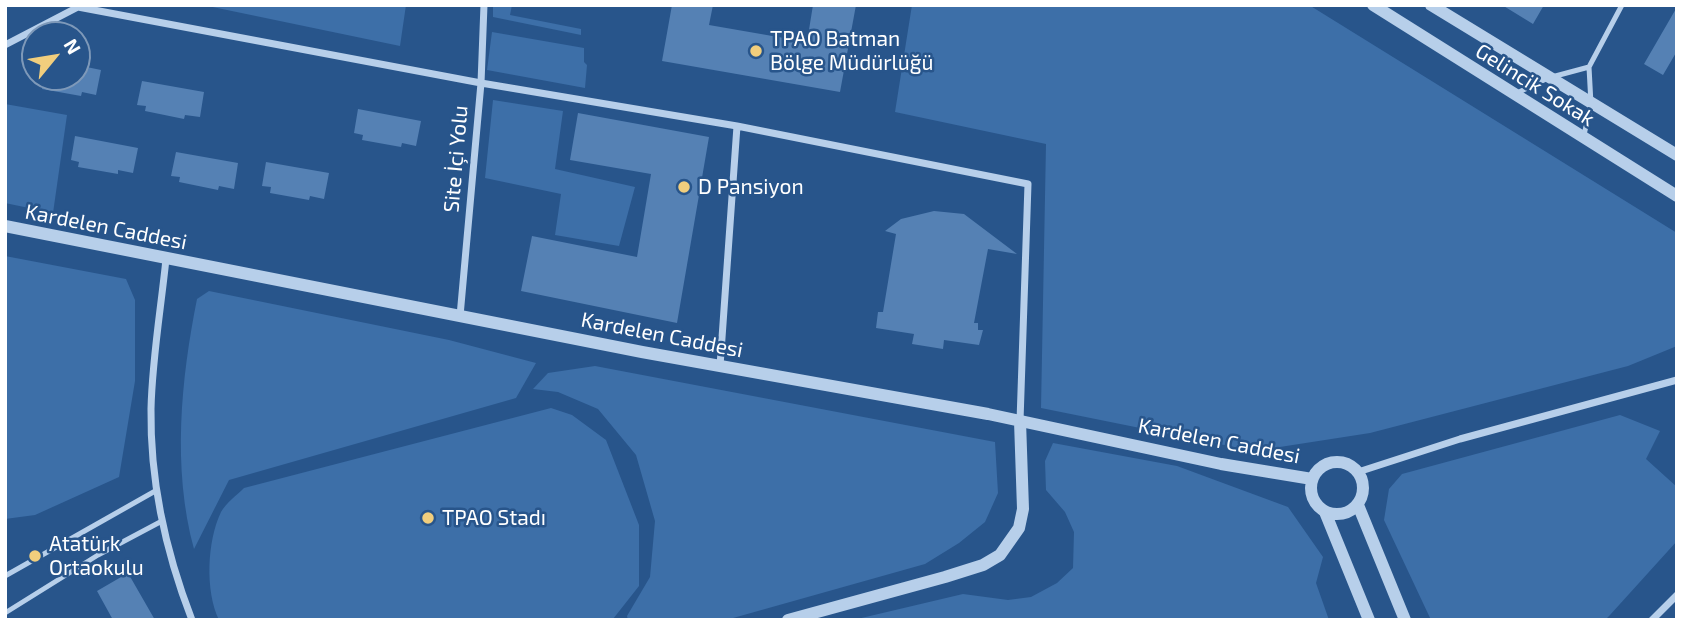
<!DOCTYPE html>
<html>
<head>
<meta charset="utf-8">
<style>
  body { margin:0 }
  #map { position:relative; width:1682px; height:625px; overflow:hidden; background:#28558b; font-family:"Exo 2",sans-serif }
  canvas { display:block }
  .frame { position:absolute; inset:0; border:7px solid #fff; pointer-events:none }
  .north { position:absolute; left:21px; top:21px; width:70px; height:70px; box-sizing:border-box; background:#28558b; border:2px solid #7e99b9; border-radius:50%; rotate:60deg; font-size:19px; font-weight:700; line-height:28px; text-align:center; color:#fff }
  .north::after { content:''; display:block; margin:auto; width:24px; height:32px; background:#f1ce7d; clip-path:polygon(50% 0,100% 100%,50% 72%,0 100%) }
</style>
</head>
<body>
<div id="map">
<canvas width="1682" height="625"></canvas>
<div class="frame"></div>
<div class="north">N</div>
</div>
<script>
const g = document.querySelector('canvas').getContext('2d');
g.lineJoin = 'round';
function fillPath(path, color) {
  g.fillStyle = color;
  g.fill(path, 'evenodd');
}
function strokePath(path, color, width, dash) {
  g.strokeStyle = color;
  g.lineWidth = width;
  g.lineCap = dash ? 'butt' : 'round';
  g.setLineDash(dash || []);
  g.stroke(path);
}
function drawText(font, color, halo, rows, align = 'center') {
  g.font = font + ' "Exo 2",sans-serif';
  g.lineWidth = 5;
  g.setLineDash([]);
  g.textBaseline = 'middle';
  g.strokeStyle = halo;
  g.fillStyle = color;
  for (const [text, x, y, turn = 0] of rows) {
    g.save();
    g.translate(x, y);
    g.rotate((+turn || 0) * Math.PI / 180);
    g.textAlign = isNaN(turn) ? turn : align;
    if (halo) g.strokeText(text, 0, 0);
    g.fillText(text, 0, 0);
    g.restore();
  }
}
fillPath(new Path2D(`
  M203 5H406L400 46Z
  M493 5H512L510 15 581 29V35L493 17Z
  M912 5H1309L1677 233V346L1628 366 1370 433 1254 451 1041 408 1046 144 895 112Z
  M492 32 584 48V62L587 65 585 88 487 70Z
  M493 100 563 111 555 169 635 187 619 246 555 235 561 194 485 178Z
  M5 104 67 115 53 213 5 203Z
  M5 256 126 279 135 300V381L119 477 35 515 5 519Z
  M209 291 449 340 536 363 516 398 229 480 194 549C172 468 181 379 197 299Z
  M595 366 995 442 998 493 985 522 959 543 925 564 726 620H628L627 616 650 577 655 521 636 455 598 409 558 392 533 389 548 373Z
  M551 408 572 415 606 440 639 525V586L613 619 219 620C205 591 207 541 221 512 226 503 237 495 244 488Z
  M1620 415 1660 431 1646 459 1677 487V541L1610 615 1605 620H1431L1384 520 1389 489 1402 474Z
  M1053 443 1177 466 1288 507 1323 557 1316 583 1329 620H853L963 594 1008 600 1031 597 1057 583 1073 568 1074 532 1065 512 1046 490 1045 461Z`), '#3d6fa8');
fillPath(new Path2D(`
  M672 5H713L709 25 807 42 813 5H856L840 92 662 61Z
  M1502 5H1544L1533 24Z
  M1677 7V51L1663 75 1644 64Z
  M77 65 101 70 96 95 82 92 81 96 42 89 44 77H77Z
  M142 81 204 92 200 117 185 115 184 119 145 111 146 106 137 105Z
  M358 109 421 121 416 146 402 143 401 147 362 140 363 135 354 133Z
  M578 113 709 137 677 323 521 291 532 236 637 257 651 174 570 160Z
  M75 136 138 148 133 173 118 170V174L78 167 79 162 71 160Z
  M176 152 238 163 234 189 219 186 218 190 179 182 180 177 171 176Z
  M266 162 329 173 324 199 310 196 309 200 270 193 271 187 262 186Z
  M934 211 964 214 1017 254 988 249 974 323H978V330H983L979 345 944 340 943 349 912 344 914 334 876 328 878 312H883L896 234 885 231 901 219Z
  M128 573 155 620H113L97 591Z`), '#5581b4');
strokePath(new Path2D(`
  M1589 67 1622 5
  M1515 94 1548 78 1589 67 1591 104 1584 135
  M5 576 157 490
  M5 613 98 555 162 521`), '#b7cfea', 5);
strokePath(new Path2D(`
  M5 45 78 7 481 83 737 126 1028 184 1020 421
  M166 259C161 308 152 360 151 409 150 481 166 553 192 620
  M460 316 481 83 484 5
  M720 366 737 126
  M1358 472 1460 439 1677 380
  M1652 620 1677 595`), '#b7cfea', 7);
strokePath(new Path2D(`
  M1373 5 1677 196
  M1431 5 1677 155
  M5 226 642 352 988 414 1221 464 1312 479
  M1311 488a26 26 0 1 1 52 0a26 26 0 1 1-52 0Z
  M1358 505 1405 620
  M1325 512 1369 620
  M788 620 945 577 983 565 1000 555 1019 528 1023 509 1020 421`), '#b7cfea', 12);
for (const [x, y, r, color] of [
  [756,51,7,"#f1ce7d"],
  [684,187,7,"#f1ce7d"],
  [428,518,7,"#f1ce7d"],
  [35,556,7,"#f1ce7d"]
]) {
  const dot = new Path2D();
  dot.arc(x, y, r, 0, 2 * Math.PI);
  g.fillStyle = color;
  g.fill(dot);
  strokePath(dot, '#28558b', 2.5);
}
drawText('21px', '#fff', '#28558b', [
  ["TPAO Batman",770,39],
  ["Bölge Müdürlüğü",770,63],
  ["D Pansiyon",698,187],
  ["TPAO Stadı",442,518],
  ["Atatürk",49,544],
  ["Ortaokulu",49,568]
], 'left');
drawText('21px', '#fff', '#28558b', [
  ["Gelincik Sokak",1535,85,32],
  ["Site İçi Yolu",456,159,-85],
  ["Kardelen Caddesi",106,227,11],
  ["Kardelen Caddesi",662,335,11],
  ["Kardelen Caddesi",1219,441,11]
]);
</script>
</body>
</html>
